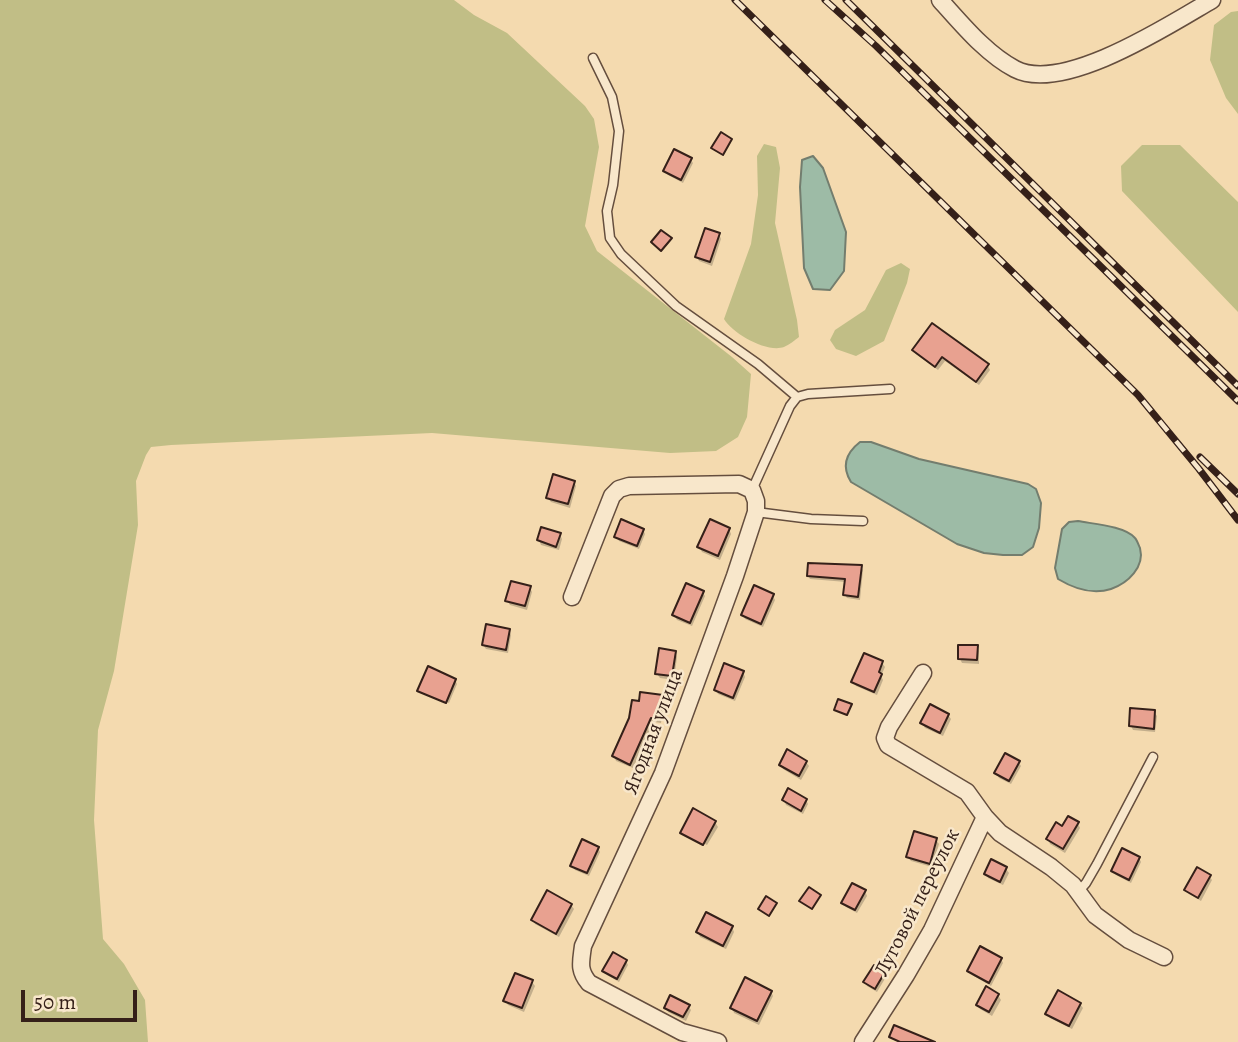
<!DOCTYPE html>
<html>
<head>
<meta charset="utf-8">
<style>
  body { margin:0 }
  #map { position:relative; width:1238px; height:1042px; overflow:hidden; background:#f4daaf; font-family:Alegreya,serif }
  canvas { display:block }
  .scale { position:absolute; left:21px; top:990px; width:116px; height:32px; box-sizing:border-box; border:4px solid #352019; border-top:0; padding-left:9px; font-size:21px; line-height:24px; white-space:nowrap; color:#352019; -webkit-text-stroke:5px #f8e7cb; paint-order:stroke }
</style>
</head>
<body>
<div id="map">
<canvas width="1238" height="1042"></canvas>
<div class="scale">50 m</div>
</div>
<script>
const g = document.querySelector('canvas').getContext('2d');
g.lineJoin = 'round';
function fillPath(path, color) {
  g.fillStyle = color;
  g.fill(path, 'evenodd');
}
function strokePath(path, color, width, dash) {
  g.strokeStyle = color;
  g.lineWidth = width;
  g.lineCap = dash ? 'butt' : 'round';
  g.setLineDash(dash || []);
  g.stroke(path);
}
function drawText(font, color, halo, rows, align = 'center') {
  g.font = font + ' Alegreya,serif';
  g.lineWidth = 5;
  g.setLineDash([]);
  g.textBaseline = 'middle';
  g.strokeStyle = halo;
  g.fillStyle = color;
  for (const [text, x, y, turn = 0] of rows) {
    g.save();
    g.translate(x, y);
    g.rotate((+turn || 0) * Math.PI / 180);
    g.textAlign = isNaN(turn) ? turn : align;
    if (halo) g.strokeText(text, 0, 0);
    g.fillText(text, 0, 0);
    g.restore();
  }
}
fillPath(new Path2D(`
  M0 0H454L474 15 507 33 585 106 594 119 599 147 585 226 597 251 732 357 751 374 747 417 738 437 716 451 670 453 432 433 171 445 151 447 146 455 136 481 138 525 114 671 98 730 94 820 103 939 124 964 145 1000 148 1042H0Z
  M1238 11V114L1226 98 1210 60 1214 25 1231 12Z
  M764 144 776 147 780 168 775 223 797 320 799 337C795 340 789 345 784 347 767 353 733 334 724 319L751 244 758 195 757 156Z
  M1142 145H1180L1238 202V312L1122 191 1121 166Z
  M901 263 910 269 907 283 884 341 856 356 836 349 830 340 835 330 865 310 886 270Z`), '#c1be86');
const water = new Path2D(`
  M813 156 823 168 846 232 844 271 830 290 813 289 804 268 800 187 802 160Z
  M860 442H871L919 459 1028 484 1036 489 1041 503 1039 528 1033 547 1022 555H1003L984 553 957 544 851 482C841 466 846 453 860 442Z
  M1078 521C1093 524 1125 526 1135 538 1137 540 1139 546 1140 548 1145 567 1128 583 1111 589 1093 595 1073 588 1058 579L1055 568 1062 529 1069 522Z`);
fillPath(water, '#9dbba6');
strokePath(water, '#737d6e', 2);
fillPath(new Path2D(`
  M690 159 693 163 683 183 668 175 665 171Z
  M719 234 721 239 712 266 699 261 697 257Z
  M914 350 988 366 990 370 979 385 945 361 938 370 916 354Z
  M574 482 576 486 570 508 551 502 548 498Z
  M729 529 731 534 720 560 702 552 699 547Z
  M643 530 645 534 639 549 619 541 616 537Z
  M560 535 562 539 559 550 541 545 539 540Z
  M861 567 863 570 860 600 847 598 845 595 846 582 810 579 808 576Z
  M530 588 532 592 527 610 510 605 507 600Z
  M702 592 705 596 692 626 677 620 674 615Z
  M773 596 775 600 763 627 745 619 743 615Z
  M509 630 511 635 508 653 486 649 483 645Z
  M977 647 979 651V664L962 663 960 659Z
  M675 652 677 657 674 680 660 678 657 674Z
  M882 663 885 667 881 676 883 680 877 695 856 686 853 682Z
  M429 669 455 680 457 684 449 703 421 690V693L419 691Z
  M743 672 745 677 735 701 718 694 716 690Z
  M662 697 664 701 661 723 654 722 633 768 616 761 614 756 640 703Z
  M1154 712 1157 716 1155 732 1133 730 1131 726Z
  M948 715 951 719 943 736 925 728 922 723Z
  M806 762 809 766 801 780 783 769 781 765Z
  M1018 762 1021 766 1011 784 999 778 996 773Z
  M784 800H806L808 804 803 814 786 805Z
  M715 822 718 827 707 845 684 832Z
  M1078 824 1080 828 1065 853 1050 844 1048 839Z
  M936 840 939 844 932 867 911 861 908 857Z
  M598 848 600 852 589 876 575 870 572 866Z
  M1139 858 1141 862 1131 883 1116 875 1113 871Z
  M1006 869 1009 873 1003 885 988 878 986 874Z
  M1209 876 1212 880 1201 901 1189 894 1186 890Z
  M865 891 867 896 857 913 846 907 843 903Z
  M571 905 574 909 559 937 535 924 533 920Z
  M732 927 734 932 726 949 700 937 698 932Z
  M1001 959 1003 963 991 986 972 975 969 971Z
  M626 961 628 965 619 982 607 975 604 971Z
  M884 973 886 977 877 992 867 986 865 982Z
  M532 982 535 986 524 1012 508 1005 505 1001Z
  M771 992 773 996 759 1025 734 1013 732 1008Z
  M998 995 1001 1000 992 1016 980 1009 978 1005Z
  M1080 1004 1083 1008 1072 1029 1050 1018 1047 1014Z
  M688 1006 691 1010 686 1021 668 1012 666 1008Z`), '#0003');
const building = new Path2D(`
  M721 132 732 139 723 155 711 148Z
  M674 149 692 158 681 180 663 171Z
  M705 228 720 233 710 262 695 257Z
  M661 230 672 238 661 251 651 242Z
  M932 323 989 364 976 382 942 357 935 367 912 350Z
  M553 474 575 481 568 504 546 498Z
  M621 519 644 529 637 546 614 537Z
  M710 519 730 528 718 556 697 547Z
  M541 527 561 533 556 547 537 540Z
  M808 563 862 565 858 597 843 595 845 579 807 576Z
  M511 581 531 586 525 606 505 601Z
  M686 583 704 591 690 623 672 615Z
  M754 585 774 594 761 624 741 615Z
  M486 624 510 629 506 650 482 645Z
  M958 645H978L977 660 958 659Z
  M659 648 676 651 672 676 655 674Z
  M864 653 883 661 879 672 882 674 874 692 851 682Z
  M724 663 744 671 733 698 714 690Z
  M428 666 456 679 446 703 417 691Z
  M640 692 663 695 659 719 651 718 630 765 612 756 629 718 632 700 639 701Z
  M838 699 852 704 847 715 834 710Z
  M930 704 949 714 940 733 920 723Z
  M1130 708 1155 710 1154 729 1129 726Z
  M787 749 807 761 799 776 779 765Z
  M1005 753 1020 761 1009 781 994 773Z
  M788 788 807 799 801 811 782 800Z
  M693 808 716 821 703 845 680 833Z
  M1068 816 1079 822 1063 849 1046 839 1056 822 1062 826Z
  M914 831 937 838 930 864 906 857Z
  M582 839 599 847 587 873 570 866Z
  M1122 848 1140 857 1129 880 1111 871Z
  M991 859 1007 867 1000 882 984 874Z
  M1197 867 1211 875 1198 898 1184 890Z
  M852 883 866 890 855 910 841 903Z
  M809 887 821 895 812 909 799 901Z
  M547 890 572 904 556 934 531 920Z
  M766 896 777 903 769 916 758 909Z
  M706 912 733 926 723 946 696 932Z
  M980 946 1002 958 989 983 967 971Z
  M613 952 627 960 617 979 602 971Z
  M874 965 885 972 875 989 863 982Z
  M515 973 533 980 522 1008 503 1001Z
  M745 977 772 991 757 1021 730 1008Z
  M986 986 999 994 989 1012 976 1005Z
  M1058 990 1081 1003 1069 1026 1045 1014Z
  M670 995 690 1005 683 1017 664 1008Z
  M894 1025 935 1042H900L889 1037Z`);
fillPath(building, '#e8a190');
strokePath(building, '#352019', 2);
const lane = new Path2D(`
  M593 58 612 97 619 131 613 185 607 211 610 238 621 254 676 306 758 364 797 397
  M752 490 790 406 797 397 808 394 890 389
  M756 512 811 519 863 521
  M1078 892 1086 883 1097 864 1153 757`);
const street = new Path2D(`
  M940 0C961 23 986 54 1015 69 1063 94 1169 25 1212 0
  M572 597 612 496 619 489 629 486 739 484 752 490 756 501V512L735 576 663 773 583 946C581 962 578 970 589 983L682 1032 718 1042
  M923 673 889 727 885 738 888 745 967 792 985 817 1000 833 1051 867 1073 885 1095 915 1129 940 1164 957
  M863 1042 906 975 932 930 985 817`);
strokePath(lane, '#654e3e', 11);
strokePath(street, '#654e3e', 19);
strokePath(lane, '#f8e7cb', 8);
strokePath(street, '#f8e7cb', 16);
const rail = new Path2D(`
  M735 0 1138 395 1199 469 1238 520
  M825 0 876 46 1238 401
  M846 0 1238 386
  M1200 457 1238 494`);
strokePath(rail, '#352019', 7);
strokePath(rail, '#f8e7cb', 4.5, [13]);
drawText('21px', '#352019', '#f8e7cb', [
  ["Ягодная улица",654,732,-69],
  ["Луговой переулок",918,903,-63]
]);
</script>
</body>
</html>
